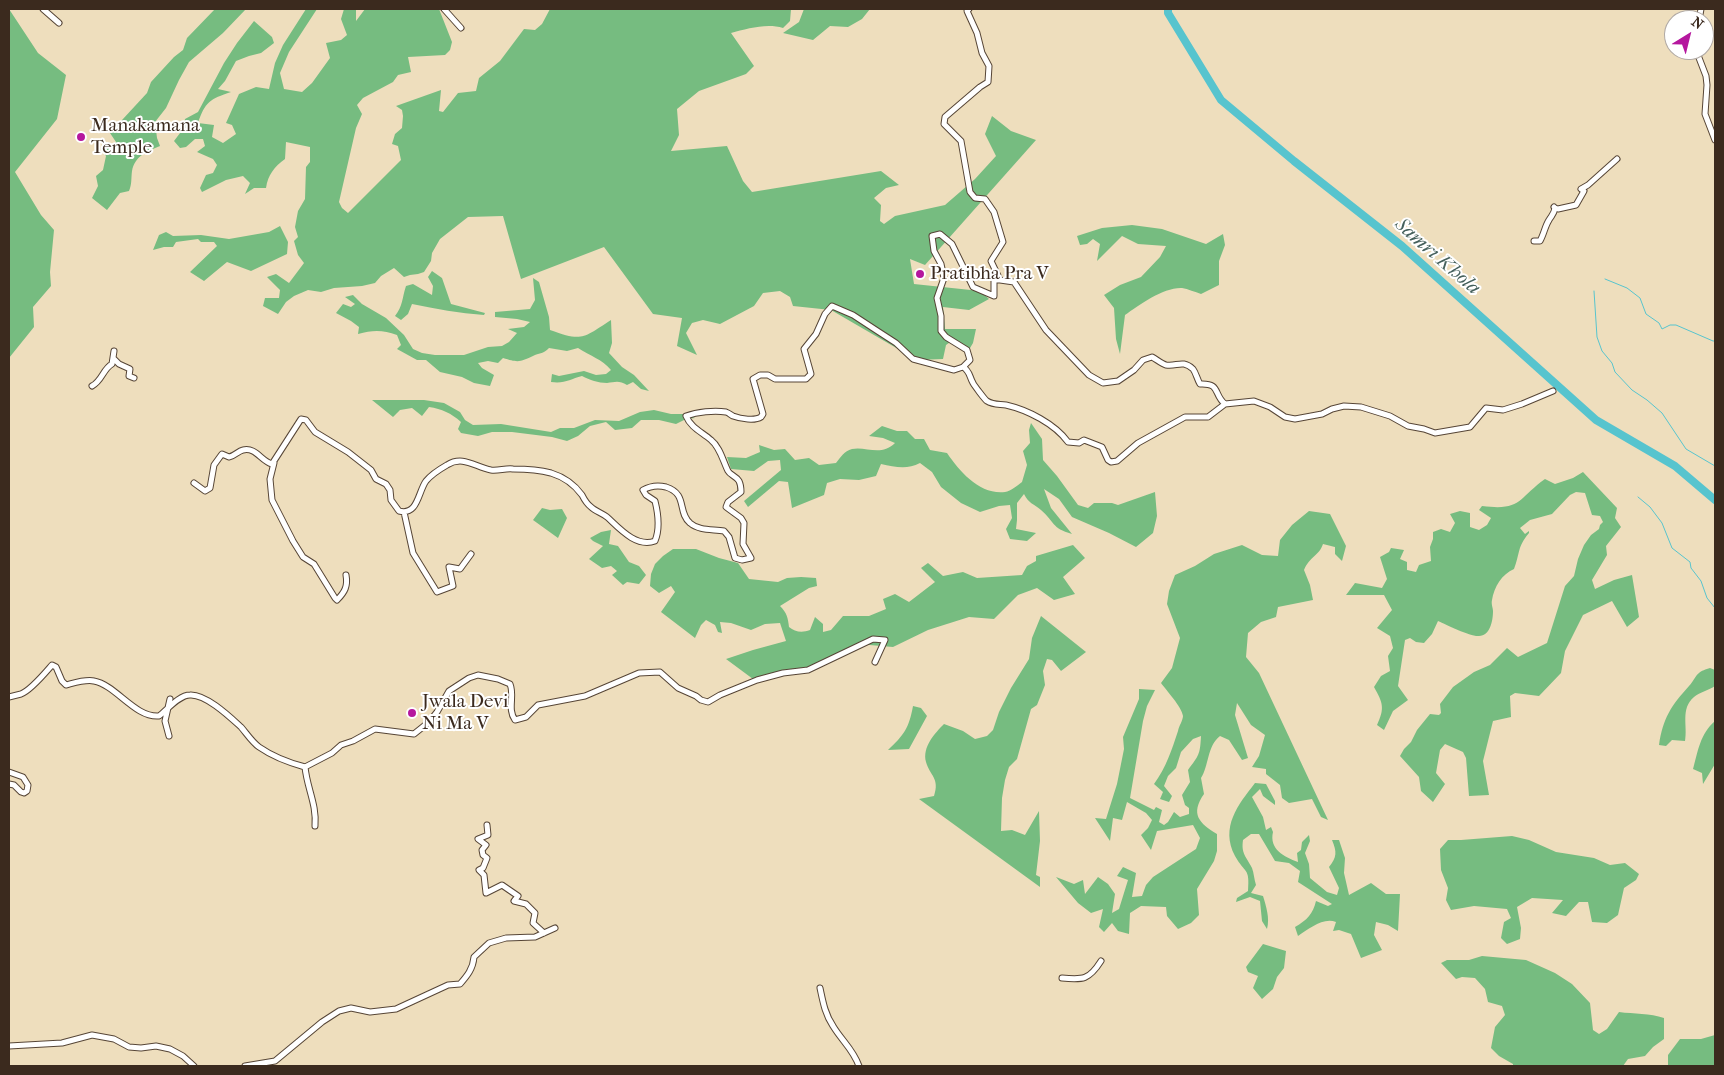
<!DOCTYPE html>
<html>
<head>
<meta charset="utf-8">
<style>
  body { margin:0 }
  #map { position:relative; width:1724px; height:1075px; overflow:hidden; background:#eedebd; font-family:"IM FELL French Canon",serif }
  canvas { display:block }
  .frame { position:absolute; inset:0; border:10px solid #3b2a1e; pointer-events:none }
  .north { position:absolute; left:1664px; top:10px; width:50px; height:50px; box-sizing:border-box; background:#fff; border:1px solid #b1aaa5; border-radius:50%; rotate:36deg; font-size:14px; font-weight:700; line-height:20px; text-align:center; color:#3b2a1e }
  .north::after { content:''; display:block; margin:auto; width:18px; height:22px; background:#b5179e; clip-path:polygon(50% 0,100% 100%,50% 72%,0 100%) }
</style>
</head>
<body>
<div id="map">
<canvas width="1724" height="1075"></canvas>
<div class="frame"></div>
<div class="north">N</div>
</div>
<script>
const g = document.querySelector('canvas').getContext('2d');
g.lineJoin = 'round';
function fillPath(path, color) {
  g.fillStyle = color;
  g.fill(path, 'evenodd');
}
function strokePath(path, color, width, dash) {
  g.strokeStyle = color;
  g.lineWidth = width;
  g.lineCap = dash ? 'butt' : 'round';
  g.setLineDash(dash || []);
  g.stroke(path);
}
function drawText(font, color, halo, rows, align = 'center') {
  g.font = font + ' "IM FELL French Canon",serif';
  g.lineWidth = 4;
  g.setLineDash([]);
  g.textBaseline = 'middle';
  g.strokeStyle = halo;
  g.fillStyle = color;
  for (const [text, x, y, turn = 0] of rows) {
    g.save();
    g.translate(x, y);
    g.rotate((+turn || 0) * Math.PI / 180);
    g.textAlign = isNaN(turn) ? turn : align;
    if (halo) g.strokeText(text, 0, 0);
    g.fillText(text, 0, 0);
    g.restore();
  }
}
fillPath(new Path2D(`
  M9 9 38 53 66 75 57 119 15 172 41 215 54 230 50 272 51 286 33 307 34 327 9 358Z
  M215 9H246L223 33 189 62 179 80 166 108 155 122 157 138 160 146C147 151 135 156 132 171 131 179 132 184 129 191L120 193 107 210 92 198 98 186 96 176 103 170 106 156 101 148 104 142 111 149 116 142 110 133 147 93 151 82 174 57 183 50 187 38Z
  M306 9H317L289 52 280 73 284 89 302 92 312 83 330 58 326 43 341 40 347 35 341 19 344 9H356V21L365 9H439L452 42 450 50 445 55 408 57 411 72 398 75 393 82 363 98 357 105 362 114 356 128 339 202 342 208 348 213 401 160 398 146 392 144 395 134 402 128 403 116 402 110 396 106 441 90 439 111 443 112 458 93 476 91 479 78 500 61 524 29 535 30 542 24 550 9H791L790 21 783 28C766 23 747 29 731 33L754 66 746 74 699 91 677 109 679 135 671 151 727 146 743 181 752 192 881 171 899 185 886 188 874 198 881 205 880 221 884 224 895 216 945 205 975 179 996 156 985 134 992 116 1011 131 1036 140 925 265 910 259 914 284 980 291 989 299 969 310 943 307 945 329H976L973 343 967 353 953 340 946 345 943 359 917 360 831 310 793 306 790 297 780 291 763 293 754 306 720 324 703 320 692 323 686 333 697 355 677 346 682 318 653 314 604 247 521 279 503 216 468 217 440 239 432 253 431 261 424 272 418 274 410 275 404 277 394 268 381 276 375 283 362 286 334 288 321 292 308 290 294 296 286 302 278 314 263 306 265 298H279L280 290 267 277 276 274 289 283 304 263 298 255 294 241 298 237 295 227 298 211 305 199 306 167 310 162V147L286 142 285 159C274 167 268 175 266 188H254L245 194 250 183 243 176 226 180 202 192 200 188 206 175 213 173 217 165 213 159 197 152 205 146 203 139H195L186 147 180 148 174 141 183 129 185 119 198 112 224 63 237 43 254 21 272 37 274 43 261 53 249 56 236 61 225 81 218 89 231 92C210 99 205 102 198 123L214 125 212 137 223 143 236 134 232 125 226 123 239 94 256 87 269 89 275 63 283 45Z
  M804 9H870L862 19 848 27 830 26 813 40 783 33 799 22Z
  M1132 225 1162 229 1206 244 1223 234 1225 245 1219 261V285L1201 294C1195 292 1188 289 1182 288 1164 287 1139 305 1125 315L1120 354 1116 339 1114 308 1104 295 1120 285 1141 277 1160 257 1166 246 1138 244 1122 236 1097 261 1100 244 1093 239 1087 244 1080 245 1077 236 1102 228Z
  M280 226 288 242 287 254 251 271 227 262 204 281 190 272 217 246 214 242H201L198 239 176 242 173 247H164L153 250 159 235 166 232 173 236 201 235 229 239 269 232Z
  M432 271 442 278 451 304 485 313 484 315C459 313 436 309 412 304L408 314 401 320 395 316C403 306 402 298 406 286L413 284 432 295 433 286 428 277Z
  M533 278 539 282 549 317 550 330C583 342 583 338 611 320L612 343 609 353 622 367 634 375 649 391 641 389 633 382 627 385C619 380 615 382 607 383 598 383 590 380 582 376 570 379 565 384 551 382L552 374 559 376 584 371 596 375 606 374 611 370C602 359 590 356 578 348L567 351 549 348C544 353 541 353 535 355 520 362 519 363 503 358L498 363 488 361 478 363 482 368 494 375 490 386 474 383 462 377 440 372 426 360H417L397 349 401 345 397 335C383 330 373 330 358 334L359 327 351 321 336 313 343 304 351 307 355 304 345 297 353 295 362 304 386 318 404 335 413 349 422 353 435 355H464L488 347 502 346 509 342 517 333 508 329 524 327 530 322 517 319 495 317V312L530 309 535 300Z
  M372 400H424L444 403 460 412 465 420 473 425 501 424 551 432 560 428H574L595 420 619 421 640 412 654 410 671 414H686L695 418 686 419 676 424 659 420H641L632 428 615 430 606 422 590 426 578 436 567 441 552 437 512 432H492L478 436 461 433 458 429 461 422C451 413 442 409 429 407L422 416 412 408 400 410 393 417Z
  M1031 423 1042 439 1043 460 1057 476 1078 505 1088 508 1094 503H1112L1118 505 1155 492 1157 516 1153 533 1136 547 1109 533 1072 517 1059 499 1044 489 1051 508 1072 534C1051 528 1055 522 1041 510 1033 503 1029 504 1024 494L1017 503V520L1016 529 1036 533 1027 541 1010 539 1006 529 1012 518 1010 505 999 506 980 512 961 503 941 487 932 472 920 463C907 470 895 467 881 464L876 476 859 480 840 479 827 483 824 495 792 508 788 482 779 481 748 507 744 501 781 470 780 460 768 461 754 471 731 469 727 457 746 458 760 452 759 445 774 450 785 449 795 460 809 458 819 465 836 463C841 457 844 451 852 449 866 446 881 457 895 443L883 438 869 436 882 426 897 431H907L915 439H924L930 450 947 453C960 472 980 495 1005 492 1011 491 1018 485 1022 482L1027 465 1023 451 1030 443 1029 430Z
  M1583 472 1617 508 1615 518 1621 527 1606 546 1607 555 1592 580 1595 589 1614 580 1632 575 1639 617 1627 627 1612 601 1583 615 1565 651 1561 673 1539 696 1515 693 1510 696 1511 717 1493 721 1483 761 1489 795 1469 796 1466 758 1463 752 1445 744 1440 750 1436 773 1445 784 1433 802 1421 791 1419 777 1400 756 1404 749 1411 742 1417 730 1430 714 1439 715 1441 713 1440 704 1453 687 1474 672 1490 665 1507 648 1518 657 1547 643 1565 586 1574 576 1578 559 1584 545 1591 535 1599 529 1600 525 1603 522 1600 516 1592 515 1585 493 1576 492 1570 495 1552 514 1530 520 1520 528 1525 534 1529 531V533C1517 547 1520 554 1514 569 1502 574 1494 587 1492 600 1491 604 1493 608 1493 611 1493 621 1490 636 1479 636 1471 637 1447 625 1438 621L1432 634 1424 643 1416 642 1410 638 1405 640 1398 686 1408 700 1393 711 1384 730 1377 725C1385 708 1383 703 1374 687L1381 676 1390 671 1388 656 1393 648 1390 636 1377 628 1392 610 1384 595H1346L1355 583 1382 588 1387 579 1380 557 1389 552 1391 548 1404 550 1400 559 1407 562V570L1416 572 1419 565 1431 561 1430 547 1433 539V532L1441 529 1450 532 1455 523 1450 514 1460 511 1470 513V527L1479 530 1487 525 1491 518 1479 510 1482 506C1522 511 1517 499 1545 479L1555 484 1573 478Z
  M542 508 550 510 562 509 567 518 558 538 533 520Z
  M1309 511 1330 514 1346 546 1342 561 1335 554V547L1323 544C1319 556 1310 556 1304 570L1310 585 1313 600 1278 607 1276 617 1261 622 1248 633 1246 657 1259 673 1328 820 1321 817 1312 799 1289 803 1282 798 1280 785 1266 774V769L1252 767 1259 756 1265 735 1251 725 1237 703 1235 715 1248 758 1242 760 1229 740 1220 736C1207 746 1209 766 1201 778L1204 794C1190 814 1199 823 1217 834V851L1214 861 1197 889 1199 915 1191 923 1178 929 1167 916 1166 907 1141 906 1130 913 1129 934 1118 931 1112 923 1104 932 1099 927 1103 909 1091 913 1078 903 1056 877 1074 884 1083 880 1085 894 1098 877 1108 884 1115 894 1112 913 1119 909 1128 880 1117 876 1123 867 1136 873 1132 897 1142 896 1146 885 1153 877 1196 849 1200 838 1193 825 1157 831 1151 850 1141 835 1148 828 1152 820 1146 813 1127 802 1122 820 1113 818 1110 841 1095 818 1106 819 1117 784 1124 749 1123 737 1139 699V689L1155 690 1147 706 1143 721 1130 798 1154 810 1156 807 1162 810 1159 822 1164 825 1168 822 1174 812 1180 817 1189 814V808L1185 805 1182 795 1190 782 1188 770C1199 755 1200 755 1201 736L1193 739 1181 752 1176 768 1168 776 1164 786 1172 796 1169 802 1160 799 1163 792 1154 784C1166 768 1172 749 1178 731 1179 726 1183 720 1183 716 1182 707 1166 690 1161 683L1172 668 1180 638 1167 604 1169 591 1175 575 1195 566 1214 554 1242 545 1262 555 1278 556 1280 540 1292 525Z
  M611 530 609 544 618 546 629 562 639 566 646 575 639 584 627 582 623 585 612 575 617 571 611 566 602 568 589 559 603 546 593 541 590 538 601 532Z
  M1073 545 1085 558 1063 577 1075 594 1054 600 1037 588 1018 595 994 619 969 617 928 630 893 647 858 644 807 668 783 670 753 679 726 659 753 650 786 641 780 623 765 624 751 630 731 623 720 622 722 633 718 632 715 625 706 620 701 625 695 638 661 612 675 592 671 586 659 593 650 586 651 574 655 564 663 556 673 549H696L719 558 738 563 749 579 778 582 787 578 801 577 816 578 817 586 809 588 780 606C787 613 788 618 789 627 795 632 802 633 810 630L815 617 823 624V632L831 630 843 616H869L886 609 883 599 895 594 909 602 935 582 921 568 928 563 943 576 963 572 977 578 1022 575 1027 566 1036 561V556Z
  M1041 616 1086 652 1061 671 1052 660 1047 659 1043 671 1045 685 1037 705 1031 709 1017 759 1009 767 1005 780 1002 798 1001 831 1012 830 1025 835 1039 811 1040 841 1036 875 1040 877V887L919 799 934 796C940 778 930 776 926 762 922 747 935 733 944 724L963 731 975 739 987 736 993 730 999 712 1011 688 1029 659 1032 638Z
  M1710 668 1715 670V686C1709 690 1700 692 1694 697 1680 709 1688 726 1685 741L1672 740 1666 746 1659 745C1663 718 1671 706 1689 686 1693 682 1695 676 1699 673 1701 671 1706 669 1710 668Z
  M913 706 921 708 927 716 909 749 888 750C904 735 909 728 913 706Z
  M1715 721V764L1703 784 1702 773 1693 769C1698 751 1700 734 1715 721Z
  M1255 783 1266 784 1275 801V805L1263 796 1260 789 1252 797 1263 817 1266 830 1271 827 1273 832C1269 849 1284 857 1298 862L1297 853 1301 850 1302 842 1309 835 1310 841 1305 853 1309 864 1310 878 1327 892 1337 895 1339 888 1329 867C1337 857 1337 852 1332 840H1339L1345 858 1344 873 1349 895 1371 883 1386 894H1400L1398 931 1388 925 1376 922 1374 935 1382 950 1361 958 1351 934 1339 930 1333 931 1336 922C1323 917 1309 929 1298 936L1295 927C1307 920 1313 914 1316 901L1328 906 1332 904 1298 882 1300 871 1289 863 1275 861 1259 834H1251L1243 840C1241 854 1246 856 1252 868 1254 873 1254 879 1256 885L1251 893 1263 896C1266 906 1270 918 1267 929L1262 921 1260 901 1250 897 1236 902 1237 898 1248 891C1250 867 1245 874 1235 856 1220 827 1238 805 1255 783Z
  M1512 836 1529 840 1556 852 1594 858 1610 865 1625 863 1639 874 1636 880 1624 888 1618 915 1607 923 1592 922 1588 902H1579L1566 916 1552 913 1563 900 1532 898 1517 907 1521 928 1520 939 1507 944 1501 938 1504 922 1511 918 1507 909 1474 906 1451 910 1446 900 1448 888 1441 870 1440 849 1448 840H1461Z
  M1263 944 1286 951 1284 968 1277 977 1273 989 1262 999 1253 988 1258 976 1248 972 1246 967Z
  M1482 956 1526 960 1555 973 1572 984 1590 1003 1593 1030 1599 1034 1607 1029 1619 1012C1634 1014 1650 1013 1664 1018V1039L1653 1047 1645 1056 1628 1059 1623 1066H1513V1064L1499 1056 1491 1048 1495 1027 1505 1015 1502 1006 1488 1002 1485 989 1475 978 1462 977 1456 979 1441 963 1447 960H1469Z
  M1715 1035V1065L1668 1066V1055L1680 1039H1701Z`), '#76bc80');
strokePath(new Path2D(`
  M1605 279 1627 288 1640 298 1646 314 1659 323 1662 329 1670 325H1676L1713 341H1715
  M1594 291 1597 337 1602 351 1612 363 1615 372 1632 390 1647 400 1662 413 1686 449 1715 466
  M1638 497 1650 507 1662 523 1672 548 1690 562 1691 568 1701 581 1707 598 1715 608`), '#57c4ce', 1);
strokePath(new Path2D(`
  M1168 9V13L1221 100 1294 161 1402 246 1596 420 1675 466 1715 500`), '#57c4ce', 8);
const minor = new Path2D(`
  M43 9 59 23
  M444 9 461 28
  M969 9 967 11 977 33 982 53 989 66 988 82 980 87 945 117 944 124 961 141 970 192 975 198 985 199 994 212 1003 242 991 261 1000 280 1014 282 1046 330 1089 375 1103 383 1118 381 1134 370 1143 360 1152 357C1156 359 1162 364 1166 365 1177 367 1182 359 1193 369 1196 373 1197 379 1200 384 1221 383 1213 394 1225 404L1254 401 1270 407 1285 417 1295 419 1322 414 1332 409 1344 406 1361 407 1390 416 1408 426 1424 429 1435 433 1470 427 1486 408 1503 410 1522 404 1553 391
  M1699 20 1701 9
  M1696 50 1706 76 1707 85 1705 114 1715 140
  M1555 208 1558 209 1576 205 1584 191 1581 189 1588 185 1617 159
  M1534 241H1540C1544 234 1545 226 1549 220 1552 215 1554 214 1555 208L1554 207
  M1000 280H994V296L973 287 952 244 940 234 932 236 934 251 941 264 944 278 937 298 941 316V331L946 337 967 350 970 360 963 367C970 371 969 376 973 383 974 385 985 400 987 401 993 405 999 404 1006 405 1028 410 1055 424 1068 442L1079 443 1084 440 1102 447 1108 460 1111 462 1117 461 1138 443 1185 417H1208L1225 404
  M114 359 119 364 130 369 129 376 134 378
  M92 386C102 381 103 369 112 364L114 351
  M274 463 270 479 272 500 293 541 303 557 314 564 335 598 337 600C345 592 348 586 346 575
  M194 483 205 491 210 488 214 465 222 454 229 457C235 456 238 451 243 450 256 447 261 461 272 464L301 419 306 420 315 432 348 452 371 470 376 479 386 484 390 490 391 500 399 511C418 516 418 492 426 481 431 475 440 469 447 465 463 455 475 467 491 470 498 471 506 468 513 469 526 469 540 470 551 473 564 477 574 484 582 495 584 499 587 504 591 507 595 511 602 513 607 517 619 528 636 548 655 541 660 529 658 513 655 501L646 495 643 490C650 486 658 485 666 487 688 494 677 512 690 523 699 531 713 529 724 531L729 537 735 558 742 560 751 558 743 544 744 523 741 518 726 507 728 502 741 492C741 488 741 485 739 481 736 476 730 475 728 471 723 461 720 447 711 440 702 432 691 428 686 416 697 412 714 410 726 412 729 413 731 415 733 416 741 419 755 421 761 417L763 414 753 379 760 375H768L775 379H806L811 374 804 349 816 334 825 314 832 306 853 315 879 332 896 343 913 359 954 370 963 367
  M404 512 413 553 437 592 453 586 449 567 460 569 471 554
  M9 697C13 696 17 695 21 694 31 690 45 673 52 665L56 667 62 681 66 685C74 683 86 679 94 681 116 685 135 718 159 716 167 710 179 695 190 695 206 694 230 717 241 727 247 734 252 742 259 747 272 756 290 763 305 767L332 753 341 745 353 741 375 729 414 734 429 722 437 712 449 691 469 678 478 675 498 679 510 684C515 696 507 709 515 720L526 717 538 705 585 696 639 673 660 672 678 688 696 696 701 700 708 702 720 695 757 680 783 673 808 670 873 639 885 640 875 662
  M169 736 165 721 170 699
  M305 767C307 788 317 805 315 826
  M9 772 23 777 28 785 27 791 24 793 21 792 14 785 9 784
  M487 825 488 835 478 839 486 845 482 850 483 855 487 858 483 868 479 870 484 875 486 893 502 885 518 896 514 901 526 904 535 913 533 923 544 933
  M1062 978C1083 980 1089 980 1101 961
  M820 988C823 1002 825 1014 833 1026 842 1041 853 1049 859 1066
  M9 1046 62 1043 92 1035 114 1039 129 1047 141 1048 156 1046 170 1049 183 1056 194 1066
  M245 1066 275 1061 322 1022 339 1011 351 1008 370 1012 396 1009 448 985 460 984C467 976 473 969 474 957L489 943 506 938 535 937 555 928`);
strokePath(minor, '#564536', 7);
strokePath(minor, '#fff', 5);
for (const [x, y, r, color] of [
  [81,137,5,"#b5179e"],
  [920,274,5,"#b5179e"],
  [412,713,5,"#b5179e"]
]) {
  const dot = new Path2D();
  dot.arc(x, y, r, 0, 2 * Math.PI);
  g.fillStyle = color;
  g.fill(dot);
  strokePath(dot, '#fff', 2);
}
drawText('19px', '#3b2a1e', '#fff', [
  ["Manakamana",91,126],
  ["Temple",91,148],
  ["Pratibha Pra V",930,274],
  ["Jwala Devi",422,702],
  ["Ni Ma V",422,724]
], 'left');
drawText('italic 20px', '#45605c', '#fff', [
  ["Samri Khola",1437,257,41]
]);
</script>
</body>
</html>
